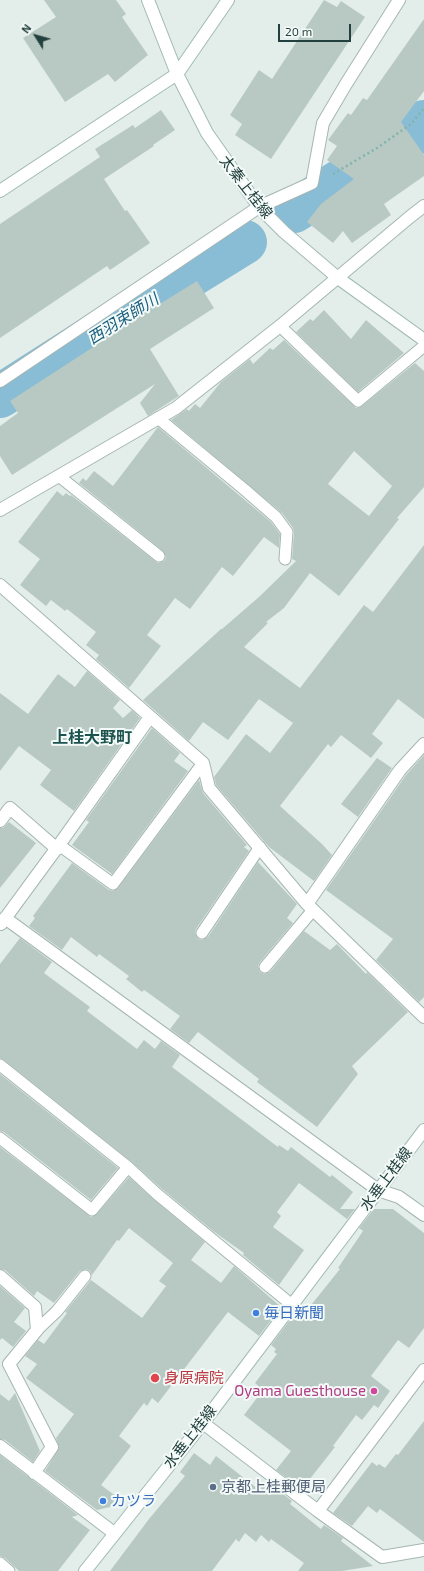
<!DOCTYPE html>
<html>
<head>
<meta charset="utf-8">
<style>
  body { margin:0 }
  #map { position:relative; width:424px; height:1571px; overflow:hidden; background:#e3eeeb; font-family:"Exo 2",sans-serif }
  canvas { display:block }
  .north { position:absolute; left:16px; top:16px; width:40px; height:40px; -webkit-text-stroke:3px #f4faf8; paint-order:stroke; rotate:307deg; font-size:11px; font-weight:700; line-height:16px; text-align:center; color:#22403d }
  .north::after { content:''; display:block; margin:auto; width:14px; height:18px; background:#22403d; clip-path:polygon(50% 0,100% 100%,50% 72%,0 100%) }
  .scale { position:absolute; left:278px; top:24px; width:73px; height:18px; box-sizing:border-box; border:2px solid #22403d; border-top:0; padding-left:5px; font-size:12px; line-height:14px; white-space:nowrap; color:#22403d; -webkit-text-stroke:3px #f4faf8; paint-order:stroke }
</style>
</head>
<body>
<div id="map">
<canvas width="424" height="1571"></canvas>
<div class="north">N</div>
<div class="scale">20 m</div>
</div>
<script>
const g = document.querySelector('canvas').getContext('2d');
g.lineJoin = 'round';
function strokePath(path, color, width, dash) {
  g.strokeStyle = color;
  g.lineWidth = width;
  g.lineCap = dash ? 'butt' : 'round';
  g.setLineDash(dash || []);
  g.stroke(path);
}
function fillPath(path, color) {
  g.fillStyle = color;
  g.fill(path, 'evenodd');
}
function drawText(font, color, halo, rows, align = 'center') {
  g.font = font + ' "Exo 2","Noto Sans JP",sans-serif';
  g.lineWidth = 4;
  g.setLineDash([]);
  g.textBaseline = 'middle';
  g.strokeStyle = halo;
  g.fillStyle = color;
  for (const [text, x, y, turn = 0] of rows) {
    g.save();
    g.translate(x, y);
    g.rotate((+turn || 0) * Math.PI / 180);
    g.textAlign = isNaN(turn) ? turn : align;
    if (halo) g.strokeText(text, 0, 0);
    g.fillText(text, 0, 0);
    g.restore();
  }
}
strokePath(new Path2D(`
  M294 211 412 135 424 122
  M0 396 132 312 245 242`), '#89bdd5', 44);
fillPath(new Path2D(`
  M44 0H116L126 14 122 17 148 55 115 82 108 74 65 102 23 38 56 17Z
  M324 0 337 7 341 1 365 17 271 159 235 135 242 124 230 115 259 70 272 79Z
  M424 19V91L401 122 424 155V176L384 204 391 215 352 243 343 231 333 243 307 222 321 204 354 179 327 160 337 146 328 140 348 113 351 115 363 98 367 100Z
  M161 110 175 130 153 145 154 146 104 179 125 211 127 210 150 243 110 270 107 266 0 338V224L100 157 95 149 133 125 135 128Z
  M197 281 214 308 150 349 179 396 148 416 140 403 155 384 12 475 0 456V426L18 413 10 401 101 342 100 341Z
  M324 310 351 339 366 320 404 353 358 392 296 332 310 319 313 321Z
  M284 340 356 408 362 406 415 363 424 371V487L397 518 399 519 339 596 310 573 284 608 266 622 268 623 244 647 300 688 364 605 373 612 424 545V719L398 699 372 734 383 743 371 758 341 735 331 747 328 744 280 806 322 844 332 855 314 881 269 847 216 785 214 777 246 734 270 753 293 723 259 699 228 740 203 722 189 741 143 700 221 629H222L259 597 296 561 292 559 294 533 293 528 282 513 171 420 187 409 189 411 195 404 200 408 221 382 250 359 253 364 270 348 273 350ZM354 451 392 486 369 516 328 484Z
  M158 427 271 522 280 534 279 548 264 537 233 576 222 567 190 609 175 598 147 635 161 646 129 688 96 659 99 655 86 645 96 632 67 609 65 611 51 600 46 606 20 585 40 559 18 542 57 491 63 496 66 493 70 496 71 495 155 561 158 563 164 561 166 557 163 551 79 483 83 478 86 481 94 471 113 486Z
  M87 671 120 700 113 708 123 718 132 710 140 718 74 811 40 785 51 770 19 746 0 771V693L28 714 58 674 75 687Z
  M152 728 180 753 174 761 188 771 112 874 72 845 89 822 86 820Z
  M424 755V997L419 1002 376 960 393 939 326 890 406 775Z
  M377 758 392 768 358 817 341 804Z
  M199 780 203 793 247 845 244 847 249 851 196 929 195 933 198 939 202 940 208 937 258 862 297 904 287 918 293 923 260 962 258 966 260 972 264 974 270 972 304 931 330 950 337 944 366 974 367 972 408 1012 352 1066 358 1074 317 1127 257 1082 259 1079 198 1032 189 1043 170 1029 180 1016 147 992 144 990 142 992 126 979 129 976 99 954 97 957 71 937 62 950 29 926 35 918 33 916 72 863 109 890 113 891 118 888Z
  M9 822 36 843 0 888V828H3Z
  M20 938 52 962 44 973 90 1007 87 1011 137 1049 144 1040 155 1049 161 1041 180 1055 172 1067 278 1147 279 1145 288 1151 291 1147 330 1177 332 1175 353 1192 340 1209H355L347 1219 299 1183 277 1212 281 1216 273 1227 304 1250 279 1285 243 1255 244 1253 213 1231 162 1189 132 1162 4 1060 0 1058V964Z
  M0 1074 118 1168 91 1200 4 1132 0 1131Z
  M0 1147 91 1217 97 1214 129 1177 153 1199 205 1242 191 1260 221 1283 234 1266 281 1307 259 1336 228 1312 158 1403 152 1398 147 1406 144 1403 119 1436 131 1446 101 1485 117 1497 110 1507 97 1510 45 1471 59 1448 56 1438 74 1414 26 1378 37 1364 25 1356 38 1340 44 1344 67 1313 65 1312 91 1280 142 1318 166 1286 159 1281 173 1263 129 1228 119 1241 117 1240 92 1275 90 1271 86 1269 80 1271 54 1303 37 1291 34 1296 5 1270 0 1269Z
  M374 1209H393L424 1233V1328L409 1348 398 1340 371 1376 390 1391 378 1408 374 1405 362 1420 356 1415 333 1446 335 1447 302 1489 276 1470 291 1451 244 1415 263 1390 255 1383 277 1354 274 1352 276 1349 271 1345 293 1316 299 1320 340 1269 338 1268 363 1231 359 1228Z
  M0 1286 25 1308 14 1322 26 1331 13 1347 2 1338 0 1340Z
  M15 1393 40 1451 33 1462 5 1440 0 1439V1394L9 1401Z
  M424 1421V1542L380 1509 377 1513 368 1506 352 1526 333 1513 372 1462 377 1466 379 1464 385 1468 396 1454 398 1455Z
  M194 1453 210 1465 216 1456 258 1489 261 1485 263 1487 267 1482 292 1501 290 1504 321 1529 324 1525 343 1538 341 1541 373 1566 342 1571H298L304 1563 271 1539 269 1542 261 1535 256 1542 245 1533 239 1542 236 1539 212 1571H110L149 1519 185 1476 180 1472Z
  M0 1455 78 1515 72 1517 90 1530 58 1571H19L5 1558 0 1556Z`), '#b8c9c4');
const lane = new Path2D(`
  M280 326 358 401 424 346
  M158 418 245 490 276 517 287 532 285 559
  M60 477 159 556
  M59 845 113 884 203 763
  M202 933 260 847
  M265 967 313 910
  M0 1065 128 1167 157 1194 292 1305
  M0 1138 92 1210 128 1167
  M37 1330 57 1311 85 1276
  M0 1563 9 1571`);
const street = new Path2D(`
  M0 381 259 207 312 183 323 123 346 84 399 0
  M0 510 176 408 280 326 411 216 424 206
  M0 585 203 763 209 788 307 904 424 1017
  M0 821 10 808 57 849
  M307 904 400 770 424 744
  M5 918 378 1190 399 1197 424 1215
  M1 924 59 845 150 717
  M0 1276 35 1307 37 1330 9 1364 52 1447 34 1473
  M203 1423 318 1511 382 1557 424 1550
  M0 1446 114 1533
  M318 1511 424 1370`);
const secondary = new Path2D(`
  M148 0 177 74 207 133 259 207 284 232 338 278 424 340
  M0 191 177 74 228 0
  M85 1571 203 1423 424 1130`);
strokePath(lane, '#a5b6b3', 13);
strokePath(street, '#a5b6b3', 14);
strokePath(secondary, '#a1bab5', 14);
strokePath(new Path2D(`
  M333 174 377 148 411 124 424 108`), '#82b3ab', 2.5, [2, 3]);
strokePath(lane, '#fff', 11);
strokePath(street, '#fff', 12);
strokePath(secondary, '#fff', 12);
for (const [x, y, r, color] of [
  [256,1313,4,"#3f7fe0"],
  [155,1378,5,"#e0444e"],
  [374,1391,4,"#d1479c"],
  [213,1487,4,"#5c6f8a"],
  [103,1501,4,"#3f7fe0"]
]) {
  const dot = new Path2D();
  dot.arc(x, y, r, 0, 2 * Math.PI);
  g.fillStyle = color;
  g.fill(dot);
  strokePath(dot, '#f4faf8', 1.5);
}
drawText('15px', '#22403d', '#f4faf8', [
  ["太秦上桂線",246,187,52],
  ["水垂上桂線",386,1179,-53],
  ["水垂上桂線",190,1437,-52]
]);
drawText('15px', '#366cbe', '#f4faf8', [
  ["毎日新聞",264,1313],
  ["カツラ",111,1501]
], 'left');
drawText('15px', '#be3a42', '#f4faf8', [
  ["身原病院",164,1378]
], 'left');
drawText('15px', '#b23c85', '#f4faf8', [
  ["Oyama Guesthouse",366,1391]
], 'right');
drawText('15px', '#4e5e75', '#f4faf8', [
  ["京都上桂郵便局",221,1487]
], 'left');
drawText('italic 16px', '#185e7f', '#f4faf8', [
  ["西羽束師川",123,319,-32]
]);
drawText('bold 16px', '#1c534f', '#f4faf8', [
  ["上桂大野町",92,738]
]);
</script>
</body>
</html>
